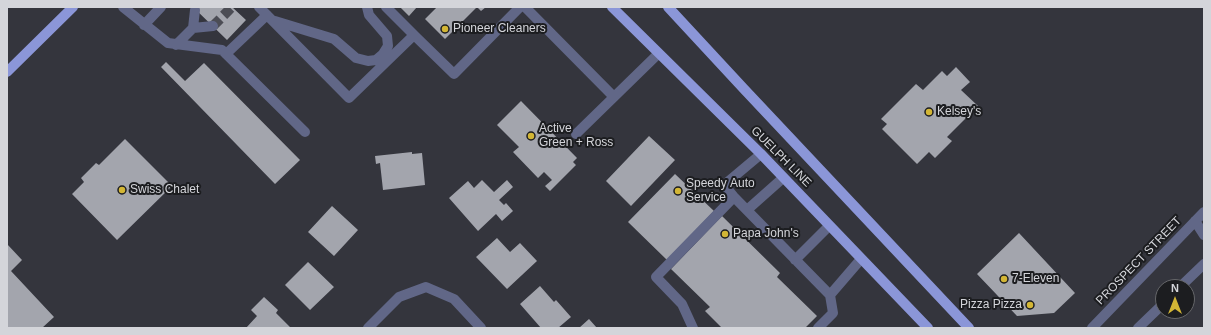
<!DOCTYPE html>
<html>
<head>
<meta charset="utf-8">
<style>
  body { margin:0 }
  #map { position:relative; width:1211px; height:335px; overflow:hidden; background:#34353d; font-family:Arial,sans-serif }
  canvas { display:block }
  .frame { position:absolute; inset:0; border:8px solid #d4d5da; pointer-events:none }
  .north { position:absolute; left:1155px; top:279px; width:40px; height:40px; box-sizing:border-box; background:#1c1d20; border:1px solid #66676a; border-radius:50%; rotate:0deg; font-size:11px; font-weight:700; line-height:16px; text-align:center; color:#d4d5da }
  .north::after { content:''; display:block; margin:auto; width:14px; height:18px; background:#d3b635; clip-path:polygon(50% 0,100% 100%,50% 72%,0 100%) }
</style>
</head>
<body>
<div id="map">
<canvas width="1211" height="335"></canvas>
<div class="frame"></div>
<div class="north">N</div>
</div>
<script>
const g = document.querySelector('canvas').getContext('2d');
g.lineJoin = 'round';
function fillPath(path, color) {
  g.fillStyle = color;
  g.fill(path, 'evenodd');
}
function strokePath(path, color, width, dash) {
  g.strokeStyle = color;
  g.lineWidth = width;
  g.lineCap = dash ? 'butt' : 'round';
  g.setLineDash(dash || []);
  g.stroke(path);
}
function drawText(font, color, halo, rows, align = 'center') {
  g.font = font + ' Arial,sans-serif';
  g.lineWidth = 4;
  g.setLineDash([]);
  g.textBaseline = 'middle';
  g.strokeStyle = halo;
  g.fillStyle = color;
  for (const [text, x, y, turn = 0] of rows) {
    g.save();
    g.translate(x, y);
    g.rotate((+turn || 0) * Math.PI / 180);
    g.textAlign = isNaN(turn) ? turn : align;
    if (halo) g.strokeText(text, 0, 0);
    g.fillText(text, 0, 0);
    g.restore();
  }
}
fillPath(new Path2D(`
  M193 7H232L246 20 227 40Z
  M400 7H417L409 16Z
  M437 7H486L481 11 477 7 445 39 425 19Z
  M166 62 185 81 204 63 300 160 275 184 161 67Z
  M956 67 970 82 961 90 978 106 947 137 952 141 935 158 929 152 917 164 882 129 887 124 881 119 916 84 923 90 942 71 947 76Z
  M521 101 577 158 573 162 576 165 550 191 545 186 552 180 544 172 538 178 513 152 519 147 497 125Z
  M649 136 675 160 631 206 606 181Z
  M125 139 172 186 117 240 72 194 84 182 81 178 96 163 99 165Z
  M412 152V154L422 153 425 185 383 190 380 163 376 164 375 156Z
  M675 174 714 211 667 260 628 222Z
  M482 180 494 192 507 180 513 187 499 200 504 205 506 203 513 211 502 221 496 214 478 231 449 198 468 181 474 188Z
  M332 206 358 230 334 256 308 232Z
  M722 216 780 273 777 277 817 316 805 328H722L705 311 710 307 671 269Z
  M1019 233 1075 293 1054 313 1017 316 977 274Z
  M497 238 510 252 520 243 537 261 507 289 476 257Z
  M7 244 22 260 11 271 54 317 42 328H7Z
  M308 262 334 287 310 310 285 285Z
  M540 286 554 302 556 300 571 317 558 328H541L520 304Z
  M264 297 278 310 276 313 291 328H246L257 316 251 310Z
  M589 319 597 328H579Z`), '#a3a5ad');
strokePath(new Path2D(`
  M213 26 232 7`), '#4c4d55', 10, [10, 5]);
strokePath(new Path2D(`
  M123 7 168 43 222 50 305 132
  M259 7 349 98 414 35 386 7
  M525 7 614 97
  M275 21 334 39 356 58 368 61 376 60 383 54 388 46 387 36 369 15 367 7
  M144 25 161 7
  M193 28 213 26
  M414 35 454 74 520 7
  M176 45 193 28 195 10
  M226 54 267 15
  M576 134 658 54
  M761 154 724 185 734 197 830 295 833 313 818 328
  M747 210 783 178
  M1195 221 1204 235
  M795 260 829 226
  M1180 287 1204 264
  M830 295 861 259
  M368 328 399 297 426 287 454 299 481 328
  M693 328 682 304 656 277 734 197
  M1092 328 1204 212
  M1138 328 1163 304`), '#616787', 10);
strokePath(new Path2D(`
  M612 7 761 154 928 328
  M668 7 744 89 969 328
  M7 72 73 7`), '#8b96d8', 10);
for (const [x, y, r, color] of [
  [445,29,4,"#d3b635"],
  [929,112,4,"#d3b635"],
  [531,136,4,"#d3b635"],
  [122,190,4,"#d3b635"],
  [678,191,4,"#d3b635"],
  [725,234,4,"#d3b635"],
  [1004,279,4,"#d3b635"],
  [1030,305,4,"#d3b635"]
]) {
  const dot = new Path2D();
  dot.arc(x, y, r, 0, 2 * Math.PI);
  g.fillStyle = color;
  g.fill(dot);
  strokePath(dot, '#1c1d20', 1.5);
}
drawText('12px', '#d4d5da', '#1c1d20', [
  ["Pioneer Cleaners",453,29],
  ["Kelsey's",937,112],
  ["Active",539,129],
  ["Green + Ross",539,143],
  ["Speedy Auto",686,184],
  ["Service",686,198],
  ["Swiss Chalet",130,190],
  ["Papa John's",733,234],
  ["7-Eleven",1012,279],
  ["Pizza Pizza",1022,305,"right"]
], 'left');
drawText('12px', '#d4d5da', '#1c1d20', [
  ["GUELPH LINE",781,157,45],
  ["PROSPECT STREET",1139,261,-46]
]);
</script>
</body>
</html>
